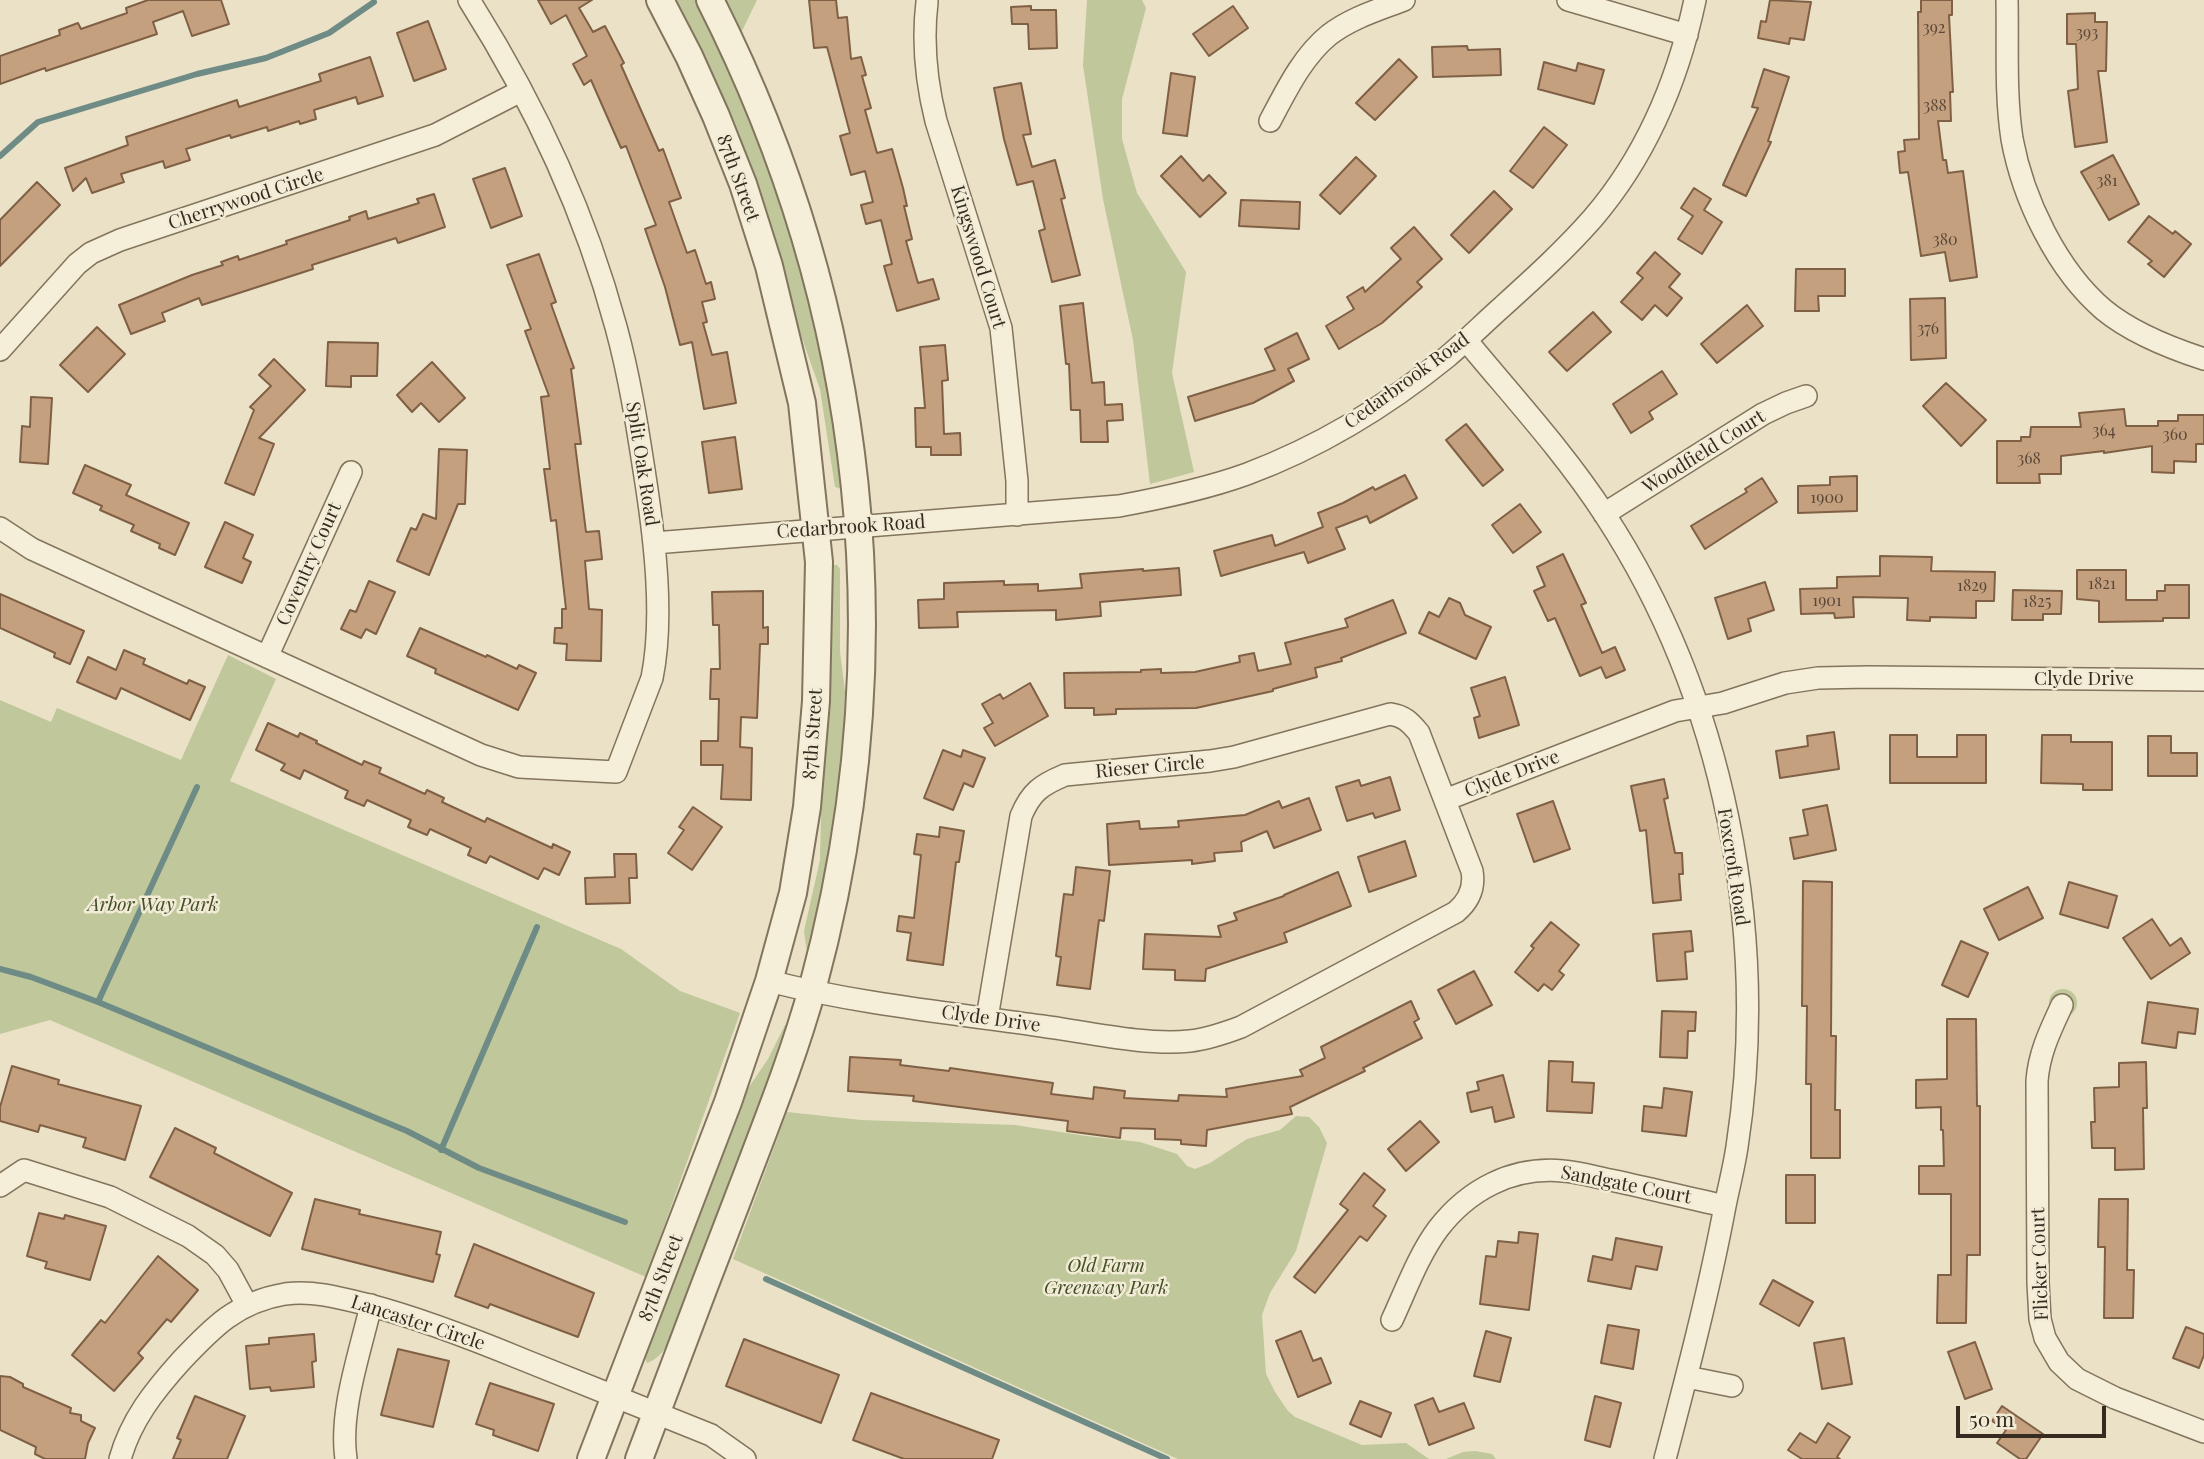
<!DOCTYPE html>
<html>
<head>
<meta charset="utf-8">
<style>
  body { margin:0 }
  #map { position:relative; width:2204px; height:1459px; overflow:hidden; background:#eae1c6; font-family:"Playfair Display",serif }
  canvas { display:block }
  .scale { position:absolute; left:1956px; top:1406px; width:150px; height:32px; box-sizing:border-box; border:4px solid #352b20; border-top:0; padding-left:9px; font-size:21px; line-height:24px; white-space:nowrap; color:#352b20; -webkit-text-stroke:5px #f2ebd5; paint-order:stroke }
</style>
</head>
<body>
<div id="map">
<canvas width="2204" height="1459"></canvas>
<div class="scale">50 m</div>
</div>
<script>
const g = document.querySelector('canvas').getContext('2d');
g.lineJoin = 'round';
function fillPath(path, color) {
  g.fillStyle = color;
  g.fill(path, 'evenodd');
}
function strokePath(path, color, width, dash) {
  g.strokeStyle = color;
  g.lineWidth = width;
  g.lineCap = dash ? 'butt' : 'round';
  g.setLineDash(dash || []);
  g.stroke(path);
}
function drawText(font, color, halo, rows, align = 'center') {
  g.font = font + ' "Playfair Display",serif';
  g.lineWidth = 5;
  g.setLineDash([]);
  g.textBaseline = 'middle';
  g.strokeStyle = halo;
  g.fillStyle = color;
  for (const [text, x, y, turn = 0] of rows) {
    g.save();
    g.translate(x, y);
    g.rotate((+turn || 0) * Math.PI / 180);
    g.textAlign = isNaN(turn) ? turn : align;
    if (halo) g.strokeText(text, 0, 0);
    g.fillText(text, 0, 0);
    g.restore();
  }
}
fillPath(new Path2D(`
  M674 0H696L731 72 787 214 831 396 842 479V489L835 487 820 389 793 313Z
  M721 0H757L740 35Z
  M1087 0H1142L1146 8 1122 99V139L1137 193 1186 272 1172 373 1194 472 1150 484 1133 340 1103 199 1083 65Z
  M833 565H837L840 569V652L845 691 843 754 830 860 809 951 807 953 804 931 820 860 822 770 831 659V568Z
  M228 655 276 679 230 781 621 949 680 991 740 1013 646 1277 50 1020 0 1034V700L51 722 57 708 181 760Z
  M2049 1003a14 14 0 1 1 28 0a14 14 0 1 1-28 0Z
  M785 1025 788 1027 780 1052 672 1335C667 1346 660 1359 647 1363L644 1356 745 1093 768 1059Z
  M787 1112 861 1120 1015 1125 1086 1136 1140 1142 1177 1154 1187 1166 1195 1169 1210 1163 1247 1139 1280 1130 1296 1116 1309 1117 1319 1127 1327 1143 1296 1251 1270 1293 1262 1315 1266 1374 1275 1392 1288 1411 1295 1417 1362 1445 1406 1443 1429 1459H1178L733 1259Z
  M1475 1451 1492 1454 1496 1459H1446L1463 1452Z`), '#bfc79b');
strokePath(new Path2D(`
  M0 156 38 122 197 74 266 58 329 33 374 2
  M0 969 31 977 98 1002 407 1131 479 1168 625 1222
  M98 1002 197 787
  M441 1150 537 927
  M766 1279 1167 1459`), '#6e8b86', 6);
const building = new Path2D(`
  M148 0H221L229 24 192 36 183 11 153 22 157 34 46 71 45 68 0 84V56L60 35 59 30 78 23 81 29 127 13 126 8Z
  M538 0H592L579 8 593 32 605 26 624 63 621 65 659 151 663 149 681 198 669 202 687 253 695 250 706 284 711 282 715 299 702 302 707 322 703 323 712 355 727 352 736 403 704 409 692 342 680 345 665 287 645 229 656 225 626 146 621 148 591 80 584 85 573 64 587 56 566 15 551 24Z
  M809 0H836L838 18 847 17 851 59 861 57 866 75 862 76 871 108 865 110 877 153 892 149 903 188 907 206H904L912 239 906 241 918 283 933 279 939 299 897 311 884 266 892 264 881 220 866 224 861 205 873 202 865 171 851 175 840 136 850 133 827 47 814 48Z
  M1770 0 1811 2 1804 40 1790 38 1789 44 1758 38 1761 21 1766 22Z
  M1921 0H1952V15H1949L1953 92H1950L1951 121H1938L1943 160H1946L1948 173 1963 171 1977 277 1950 281 1945 252 1921 256 1908 172 1900 173 1898 152 1905 151 1904 140 1919 139 1918 12H1921Z
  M1031 6V10H1056L1057 48 1029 49 1028 24H1012L1011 7Z
  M1233 6 1248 28 1209 56 1193 34Z
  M2095 13V22H2107L2106 71H2098L2107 142 2075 147 2068 91 2078 89 2076 44H2067V14Z
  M428 21 446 69 414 81 397 33Z
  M1467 46 1468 50 1500 49 1501 75 1433 77 1432 47Z
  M370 57 383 96 358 104 356 97 314 110 316 119 300 124 299 121 268 131 267 127 231 138 230 135 186 149 190 160 165 168 163 161 121 174 124 182 92 193 86 178 73 191 65 168 128 145 126 137 237 100 239 107 321 81 319 74Z
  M1399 59 1417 77 1375 120 1356 103Z
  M1544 62 1576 71 1578 63 1604 70 1594 104 1538 89Z
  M1764 69 1789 77 1768 141 1771 142 1746 196 1723 185 1758 108 1752 107Z
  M1171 73 1195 77 1187 136 1163 133Z
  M1021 83 1031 134 1023 135 1032 167 1055 160 1065 198 1061 199 1080 275 1052 282 1039 231 1045 229 1033 181 1017 185 1004 139 994 88Z
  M1544 127 1567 145 1533 188 1510 171Z
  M2113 155 2139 204 2109 220 2081 172Z
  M1181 156 1203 181 1209 175 1226 193 1200 217 1161 176Z
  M1356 157 1376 176 1340 214 1320 195Z
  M505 168 522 216 491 228 473 179Z
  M37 182 60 205 0 266V220Z
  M1694 188 1711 199 1704 210 1722 222 1702 254 1678 239 1693 216 1681 208Z
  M1494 191 1512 209 1469 253 1451 235Z
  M434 194 445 227 398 243 396 238 312 265 313 269 202 305 199 298 162 313 165 321 131 334 119 305 192 275 223 265 221 262 238 256 239 260 287 244 286 241 350 220 349 217 366 211 368 219 419 203 417 199Z
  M1241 200 1300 202 1299 229 1239 226Z
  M2149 216 2173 234 2175 231 2191 244 2164 277 2148 264 2152 261 2128 242Z
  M1414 227 1442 259 1417 282 1422 287 1382 323 1339 349 1326 326 1354 309 1347 297 1363 287 1365 292 1401 259 1391 248Z
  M1655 252 1680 274 1669 287 1682 298 1667 316 1655 305 1642 320 1621 302 1643 278 1637 273Z
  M539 254 556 302 551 304 574 368 571 369 581 444H575L586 532 599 531 602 559 585 561 589 609 602 610 601 661 566 660 567 644 554 643 555 628H562V609H566L556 520 551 521 544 469H550L541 397 549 396 525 331 531 329 507 265Z
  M1796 269H1845V296H1818L1819 311H1795Z
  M1945 298 1946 358 1911 360 1910 299Z
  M1083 303 1092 383 1104 382 1105 405 1122 404 1123 420 1107 421 1108 442H1081L1080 410H1071L1069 364H1066L1060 306Z
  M1747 305 1763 326 1717 363 1701 344Z
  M1593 312 1611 332 1567 371 1549 352Z
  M97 327 125 354 88 392 60 365Z
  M1297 333 1309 359 1288 369 1294 381 1253 403 1195 421 1188 397 1275 370 1265 349Z
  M328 342 378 343 377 376H351V387L326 386Z
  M945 345 948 380 942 381 944 434 960 433 961 455H931V447H916L915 408H925L920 347Z
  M274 359 305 390 259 438 274 444 254 495 225 483 254 410 250 407 271 386 259 375Z
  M432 362 465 398 439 422 421 403 412 412 397 395Z
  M1662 371 1677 394 1649 412 1653 419 1631 433 1613 404Z
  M1946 383 1986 420 1961 446 1923 406Z
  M31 397 52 398 48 464 20 462 22 426 30 427Z
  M2124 409 2126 426H2158V421H2178V415H2204V444H2196V462L2174 461V473L2152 472V446L2104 453V451L2061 456V474H2039L2040 483H1997V441H2021V437H2030L2031 427H2081L2079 413Z
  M1466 424 1503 470 1483 486 1446 440Z
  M735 437 742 489 709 493 702 442Z
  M439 449 467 450 465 504H458L429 575 397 561 411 528 416 530 423 514 436 519Z
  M85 465 131 485 126 495 189 523 175 555 159 548 160 544 131 531 134 525 100 510 102 506 73 493Z
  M1405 475 1417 498 1370 523 1367 516 1336 528 1345 549 1308 563 1304 552 1221 576 1214 551 1272 535 1275 546 1323 527 1318 513 1343 503 1373 487 1375 490Z
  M1857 476V511L1798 513V486L1830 485V477Z
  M1762 478 1777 502 1705 549 1691 526 1747 492 1745 489Z
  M1520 504 1541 532 1513 553 1492 525Z
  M225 522 253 535 243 558 251 562 242 583 205 567Z
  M1563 554 1586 603 1581 605 1602 653 1615 647 1625 670 1606 678 1601 667 1580 676 1555 618 1548 621 1534 591 1545 586 1537 567Z
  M1880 556 1932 557 1931 571 1995 572 1994 601H1976V618L1930 617V621L1907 620 1908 598 1853 597 1854 617 1835 618 1834 613 1801 614 1800 589 1837 588V577L1880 576Z
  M1179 568 1181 595 1100 602 1101 616 1056 620V610L957 612 958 627 919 628 918 600 944 599V583L1004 581V585L1038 584V591L1082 588 1080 574 1143 569V571Z
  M2077 570H2126V600H2157V591H2165V585H2189V618H2163V621L2099 622V601L2077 599Z
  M369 581 395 592 376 634 366 629 361 638 341 629 350 610 356 612Z
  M1765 582 1774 610 1748 619 1751 631 1728 639 1715 598Z
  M2013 590 2062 591 2061 614H2043V620H2012Z
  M763 591V628L768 627V644H760L757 718 741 717 740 747 752 748 751 800 721 799 723 765H701V741H718L719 699H710L711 669H720L719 625H713L712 592Z
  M0 594 84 631 70 664 54 657 55 653 0 628Z
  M1449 598 1460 603 1465 615 1491 627 1476 659 1419 633 1429 612 1439 617Z
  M1393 600 1406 633 1341 658 1342 661 1315 668 1317 677 1273 689V691L1196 708 1116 709V714L1094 715V708H1065L1064 673 1141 672V670L1161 669V673L1195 672 1240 662 1239 656 1254 653 1258 671 1291 664 1285 643 1348 627 1345 619Z
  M420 628 486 657 487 655 517 669 519 665 536 673 518 710 435 673 436 669 407 656Z
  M124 650 145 659 143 664 187 684 189 680 205 687 190 720 121 688 116 699 77 682 88 657 116 670Z
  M1505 677 1519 725 1479 738 1474 718 1480 716 1471 688Z
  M1030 683 1048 716 995 746 984 728 993 723 982 704 1000 694 1003 699Z
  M268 723 298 737 300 733 317 741 316 743 362 765 364 761 381 768 379 773 425 794 427 790 444 798 442 802 485 822 487 818 552 848 553 844 570 852 559 875 544 868 538 879 490 856 486 863 468 855 471 848 430 829 427 835 408 827 411 820 367 800 364 806 345 798 348 791 304 770 300 779 281 770 285 764 256 750Z
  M1834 732 1839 769 1780 778 1776 751 1808 746 1807 736Z
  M1890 735H1917V757H1957V735H1986V783H1890Z
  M2042 735H2071V742H2112V790H2083V784L2041 783Z
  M2148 736H2171V753H2197V776H2148Z
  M943 750 961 757 963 750 985 758 973 787 964 783 953 810 924 798Z
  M1390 777 1400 810 1375 818 1373 813 1347 821 1336 787 1359 780 1361 786Z
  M1664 779 1668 798 1664 799 1675 853H1682L1683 874H1679L1681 900 1653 903 1646 830 1640 831 1631 786Z
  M1309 798 1321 830 1274 848 1267 831 1241 842 1242 851 1214 853 1215 861 1192 864V860L1109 865 1107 824 1139 821 1140 829 1179 827 1178 821 1245 815 1279 801 1282 808Z
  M1553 801 1570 849 1534 862 1517 814Z
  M1827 805 1836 850 1794 859 1790 838 1808 835 1803 810Z
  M693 807 722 827 692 870 668 853 684 830 679 827Z
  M940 827 964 831 959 862H956L943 965 907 960 911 933 897 931 899 916 914 918 921 855 914 854 917 834 939 837Z
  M1405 841 1416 876 1369 892 1358 857Z
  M614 854H636L637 878H629L630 903 586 904 585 878 615 877Z
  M1076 867 1110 871 1104 921 1099 920 1090 989 1057 985 1061 957 1056 956 1064 894 1073 895Z
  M1338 872 1351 906 1284 933 1287 942 1206 969 1205 981 1175 980V970L1143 969 1145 934 1221 937 1218 926 1237 920 1234 913 1284 896V895Z
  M1803 881 1832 882 1831 1036H1836L1835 1110H1840V1158H1811V1084H1806L1807 1006H1802Z
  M2069 882 2117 896 2108 928 2060 914Z
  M2028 887 2043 918 1999 940 1984 909Z
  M2152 919 2170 946 2181 938 2190 953 2151 979 2123 938Z
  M1551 922 1579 945 1559 971 1564 975 1552 990 1544 984 1538 991 1515 972 1534 948 1531 946Z
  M1691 931 1693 951 1685 952 1687 979 1657 981 1653 934Z
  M1961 941 1988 953 1968 997 1942 985Z
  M1474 971 1492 1005 1456 1024 1438 990Z
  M1411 1001 1419 1019 1414 1022 1422 1038 1363 1068 1365 1071 1290 1107 1292 1114 1207 1130 1206 1146 1181 1144V1140L1155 1139V1129L1121 1128 1120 1138 1067 1131 1068 1121 913 1101 914 1096 848 1091 850 1057 901 1060 900 1065 949 1071 950 1068 1053 1083 1051 1094 1093 1099 1094 1087 1125 1091 1124 1098 1178 1101 1179 1095 1227 1097 1226 1089 1303 1076 1300 1070 1325 1058 1321 1047Z
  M2148 1002 2198 1009 2195 1034 2178 1032 2176 1048 2142 1043Z
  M1662 1011 1696 1012 1695 1031H1688L1687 1058 1660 1057Z
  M1947 1019H1976L1977 1106H1980V1255H1967L1966 1323H1937L1938 1275H1951V1194H1919V1166H1944L1943 1130H1941V1107L1916 1108V1080L1947 1079Z
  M1549 1061 1573 1062 1572 1082 1594 1083 1592 1113 1547 1111Z
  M2146 1062 2147 1108H2143L2144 1169 2115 1170V1148H2092L2091 1122H2095L2094 1088 2119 1087V1063Z
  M12 1066 59 1080 58 1084 141 1106 125 1160 83 1147 86 1138 40 1125 38 1132 0 1121V1107Z
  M1503 1075 1514 1117 1495 1122 1492 1107 1471 1112 1467 1093 1479 1090 1477 1082Z
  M1664 1088 1692 1092 1686 1136 1642 1131 1644 1106 1662 1108Z
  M1420 1121 1439 1142 1406 1171 1388 1149Z
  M175 1128 216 1148 214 1153 292 1193 270 1236 150 1177Z
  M1364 1173 1385 1190 1373 1206 1386 1216 1367 1241 1360 1236 1315 1293 1294 1277 1348 1210 1340 1204Z
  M1786 1175H1815V1223H1786Z
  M315 1199 360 1210 359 1214 441 1232 436 1254 440 1255 433 1282 302 1249Z
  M2099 1199H2128L2127 1270H2134L2133 1318H2104L2105 1247H2098Z
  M39 1213 64 1219 65 1215 106 1226 90 1280 45 1268 47 1262 27 1256Z
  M1519 1232 1538 1234 1529 1310 1480 1304 1486 1256 1496 1257 1498 1241 1518 1243Z
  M1616 1238 1662 1247 1657 1270 1636 1266 1631 1289 1588 1281 1593 1256 1612 1260Z
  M474 1244 594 1293 578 1337 490 1304 488 1308 455 1296Z
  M158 1256 198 1290 171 1322 167 1319 138 1353 143 1358 114 1391 72 1355 101 1320 105 1323Z
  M1773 1280 1813 1302 1799 1326 1760 1304Z
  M1608 1325 1639 1330 1633 1369 1601 1363Z
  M2186 1327 2204 1334V1355L2199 1368 2173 1358Z
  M1301 1331 1313 1361 1321 1358 1331 1383 1298 1397 1276 1341Z
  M1486 1331 1511 1338 1500 1382 1474 1376Z
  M314 1334 316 1361 312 1362 314 1387 271 1391 270 1387 250 1389 246 1346 269 1344V1338Z
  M1844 1338 1852 1384 1822 1389 1814 1343Z
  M744 1339 839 1375 821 1423 726 1386Z
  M1975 1342 1992 1389 1965 1399 1948 1352Z
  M398 1349 449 1361 433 1427 381 1415Z
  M0 1376 10 1377 23 1384V1387L71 1408 70 1413 81 1415V1421L95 1428 88 1443 85 1459H45L35 1454 36 1447 0 1430Z
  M490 1383 554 1404 538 1451 493 1435 494 1430 476 1424Z
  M871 1393 999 1440 992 1459H904L853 1440Z
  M195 1396 245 1416 227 1459H173L181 1440 177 1438Z
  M1595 1396 1621 1403 1610 1447 1585 1440Z
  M1433 1398 1439 1412 1464 1403 1474 1428 1429 1445 1415 1405Z
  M1360 1401 1391 1413 1381 1437 1350 1424Z
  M2002 1406 2043 1434 2026 1459H2020L1997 1443 2006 1430 1992 1421Z
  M1828 1423 1850 1437 1837 1457 1840 1459H1802L1788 1450 1800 1433 1816 1443Z`);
fillPath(building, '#c4a07f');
strokePath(building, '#806045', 2);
const minor = new Path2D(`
  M1568 0 1687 35
  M2007 0C2008 46 2005 93 2012 139 2023 199 2057 270 2104 310 2132 333 2170 348 2204 359
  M927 2C922 44 926 81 936 121L1001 328 1017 481V515
  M1270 121C1286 91 1302 57 1329 35 1351 18 1378 10 1404 0
  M1466 340C1513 397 1564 452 1605 515 1724 697 1770 932 1737 1147 1734 1167 1729 1186 1725 1206 1709 1291 1687 1375 1665 1459
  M0 350 77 264 91 253 120 240 435 135 521 91
  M1604 514 1763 414 1786 403 1806 396
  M0 528 32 549 481 755 519 767 616 772 652 678C664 619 655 542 646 483 638 431 630 378 616 327 585 212 533 101 469 0
  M654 543 1119 506C1162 498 1206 489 1247 474 1319 447 1388 405 1447 357 1466 341 1484 323 1502 307 1534 278 1565 250 1593 218 1646 156 1678 80 1695 0
  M267 657 351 472
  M1445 800 1675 711 1723 703 1785 683 1818 678 1868 677 2204 680
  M769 981C858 1004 951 1013 1042 1026 1086 1032 1147 1046 1190 1041 1207 1039 1225 1033 1241 1027L1456 912C1469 901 1475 888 1472 871L1419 733C1410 722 1404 716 1390 714L1234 757 1210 761 1065 775C1041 785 1031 792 1021 816L987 1018
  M2062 1005C2050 1031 2039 1053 2037 1081L2038 1283 2040 1319 2045 1338 2059 1362 2077 1379 2115 1398 2204 1432
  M0 1186 24 1170 110 1197 188 1236 215 1255 228 1270 247 1305
  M1392 1320C1406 1290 1418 1256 1438 1229 1468 1190 1512 1166 1563 1171 1580 1172 1598 1178 1615 1181 1652 1189 1688 1198 1725 1206
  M1687 1377 1732 1386
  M120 1459C131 1420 154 1391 181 1361 213 1327 237 1302 285 1294 314 1290 341 1298 369 1305 422 1319 473 1339 524 1360 586 1385 649 1410 711 1435L745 1459
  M346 1459C339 1411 360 1353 371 1305`);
const tertiary = new Path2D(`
  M591 1459 728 1102 769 981 793 893 807 807 816 701 819 562 802 403 769 266 743 184 716 116 689 56 660 0
  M639 1459C673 1369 707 1278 742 1188 767 1122 794 1055 813 986 904 651 867 310 710 0`);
strokePath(minor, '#83745d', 24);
strokePath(tertiary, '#83745d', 30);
strokePath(minor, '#f5eed8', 21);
strokePath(tertiary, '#f5eed8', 26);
drawText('16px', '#594838', null, [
  ["392",1934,28],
  ["393",2087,33],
  ["388",1935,106],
  ["381",2107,181],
  ["380",1945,240],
  ["376",1928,329],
  ["364",2104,431],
  ["360",2175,435],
  ["368",2029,459],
  ["1900",1827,498],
  ["1821",2102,584],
  ["1829",1972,586],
  ["1901",1827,601],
  ["1825",2037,602]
]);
drawText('19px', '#352b20', '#f2ebd5', [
  ["87th Street",738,178,70],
  ["Cherrywood Circle",246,199,-18],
  ["Kingswood Court",978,257,73],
  ["Cedarbrook Road",1407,381,-36],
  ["Woodfield Court",1704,452,-32],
  ["Split Oak Road",642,464,81],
  ["Cedarbrook Road",851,527,-4],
  ["Coventry Court",309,564,-66],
  ["Clyde Drive",2084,679],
  ["87th Street",813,734,-86],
  ["Rieser Circle",1150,767,-5],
  ["Clyde Drive",1512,774,-21],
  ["Foxcroft Road",1733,867,81],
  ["Clyde Drive",991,1019,8],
  ["Sandgate Court",1626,1185,11],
  ["Flicker Court",2040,1264,-92],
  ["87th Street",661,1278,-69],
  ["Lancaster Circle",418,1323,18]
]);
drawText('italic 19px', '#434f28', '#f2ebd5', [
  ["Arbor Way Park",153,905],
  ["Old Farm",1106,1266],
  ["Greenway Park",1106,1288]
]);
</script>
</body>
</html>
